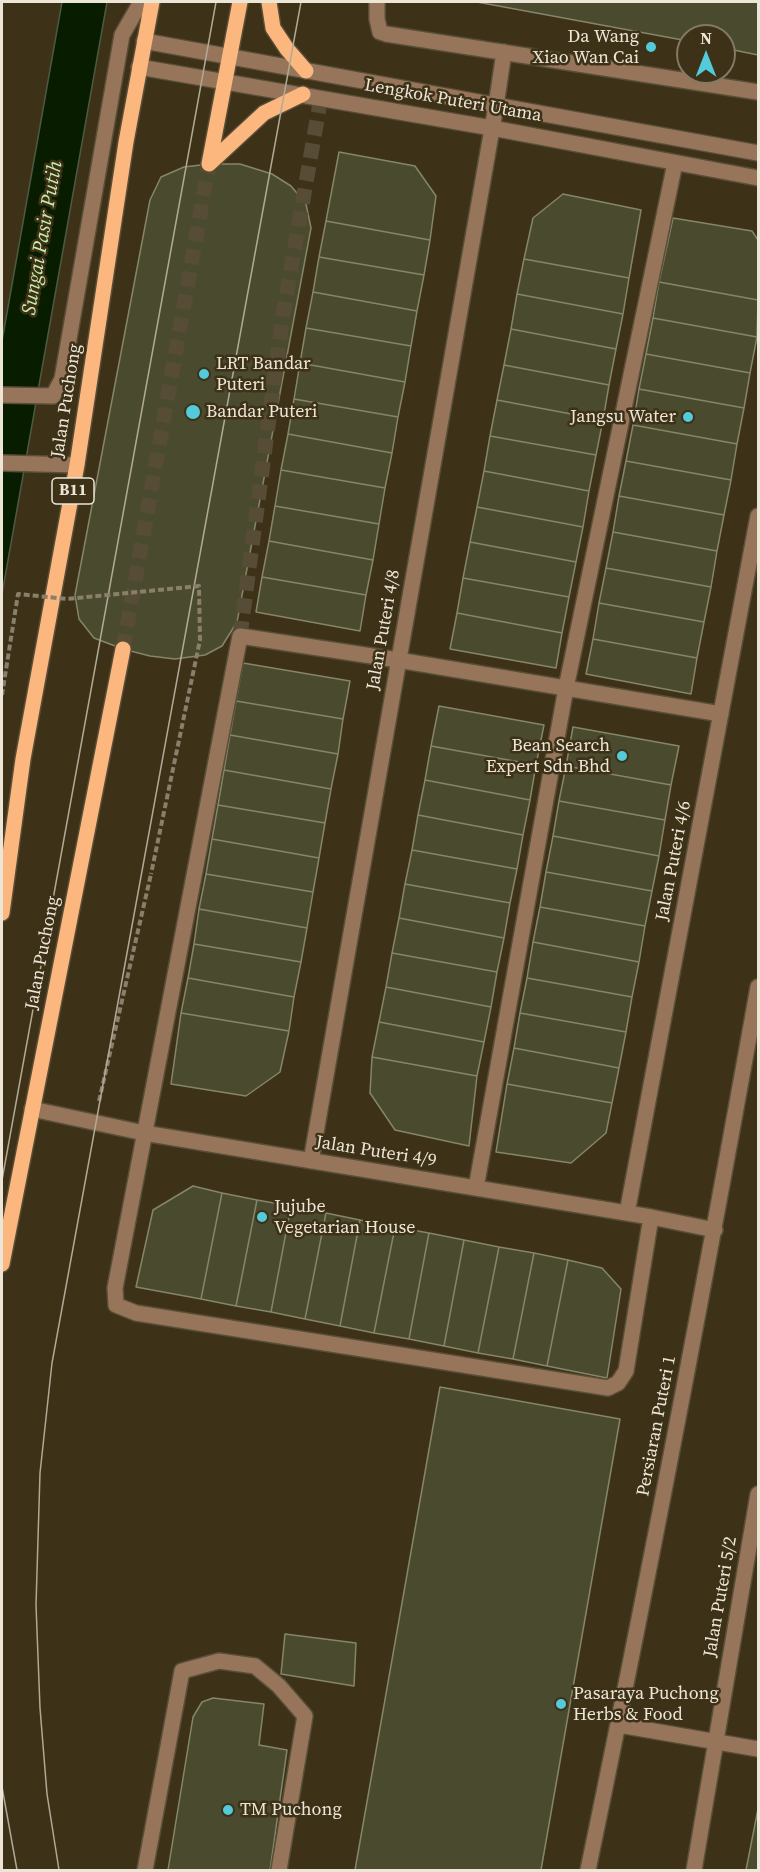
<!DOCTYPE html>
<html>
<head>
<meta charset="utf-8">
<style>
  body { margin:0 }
  #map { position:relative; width:760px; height:1872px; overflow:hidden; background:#3d3118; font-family:"Source Serif 4",serif }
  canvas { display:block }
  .frame { position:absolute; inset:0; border:3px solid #ede6d7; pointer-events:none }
  .north { position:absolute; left:676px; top:24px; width:60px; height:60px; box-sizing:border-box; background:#3d3118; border:2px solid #837964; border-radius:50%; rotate:0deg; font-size:16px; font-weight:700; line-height:24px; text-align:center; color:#ede6d7 }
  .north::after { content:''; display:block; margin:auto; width:21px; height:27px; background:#53cbda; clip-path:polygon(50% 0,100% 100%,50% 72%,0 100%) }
</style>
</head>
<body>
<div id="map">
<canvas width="760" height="1872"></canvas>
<div class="frame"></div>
<div class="north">N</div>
</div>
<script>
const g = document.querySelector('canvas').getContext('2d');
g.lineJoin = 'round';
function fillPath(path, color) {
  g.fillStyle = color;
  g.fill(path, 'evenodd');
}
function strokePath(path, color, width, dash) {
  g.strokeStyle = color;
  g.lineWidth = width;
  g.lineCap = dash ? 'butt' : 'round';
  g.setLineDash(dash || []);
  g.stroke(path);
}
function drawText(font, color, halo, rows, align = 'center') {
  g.font = font + ' "Source Serif 4",serif';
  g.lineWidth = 5;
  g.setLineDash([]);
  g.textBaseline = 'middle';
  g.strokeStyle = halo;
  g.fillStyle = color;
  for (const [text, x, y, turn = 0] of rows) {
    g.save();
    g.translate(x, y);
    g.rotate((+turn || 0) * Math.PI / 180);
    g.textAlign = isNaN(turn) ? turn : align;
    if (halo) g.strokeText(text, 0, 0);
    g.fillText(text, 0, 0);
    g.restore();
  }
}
const water = new Path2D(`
  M62 2H107L2 594V341Z`);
fillPath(water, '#081c00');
strokePath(water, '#4d5940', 1.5);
const building = new Path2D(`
  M477 2H758V55L724 48V36H688V41Z
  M339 152 415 166 436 196 430 240 326 221Z
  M209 164H240L272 174 291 186 306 204 311 228 237 622 222 646 205 655 175 659 150 656 123 649 94 638 79 619 75 595 150 200 161 177 184 167Z
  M563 194 641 210 629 278 524 259 533 218Z
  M673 218 752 231 758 240V300L659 282Z
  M326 221 430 240 424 275 319 257Z
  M319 257 424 275 417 311 313 292Z
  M524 259 629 278 623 314 517 294Z
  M659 282 758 300 757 337 653 318Z
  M313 292 417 311 411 346 306 328Z
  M517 294 623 314 616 349 511 329Z
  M653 318 757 337 750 373 646 354Z
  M306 328 411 346 405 382 300 363Z
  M511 329 616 349 609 385 504 365Z
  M646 354 750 373 744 408 639 389Z
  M300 363 405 382 398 417 294 399Z
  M504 365 609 385 603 420 497 400Z
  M639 389 744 408 737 444 633 425Z
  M294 399 398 417 392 453 288 434Z
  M497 400 603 420 596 455 490 436Z
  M633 425 737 444 731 480 626 461Z
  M288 434 392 453 385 488 281 470Z
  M490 436 596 455 589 491 484 471Z
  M626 461 731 480 724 515 619 496Z
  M281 470 385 488 379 524 275 506Z
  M484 471 589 491 583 527 477 507Z
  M619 496 724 515 717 551 613 532Z
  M275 506 379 524 373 560 269 541Z
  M477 507 583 527 576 562 470 542Z
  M613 532 717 551 711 587 606 568Z
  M269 541 373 560 366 595 262 577Z
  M470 542 576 562 569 597 463 578Z
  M606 568 711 587 704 622 599 603Z
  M262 577 366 595 360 631 256 612Z
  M463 578 569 597 562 633 457 613Z
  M599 603 704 622 697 658 593 639Z
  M457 613 562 633 556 668 450 649Z
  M593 639 697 658 691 694 586 674Z
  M243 663 350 681 343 719 236 701Z
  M236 701 343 719 338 754 230 735Z
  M439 706 544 725 536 765 431 746Z
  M573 727 679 746 671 785 566 766Z
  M230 735 338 754 331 789 224 770Z
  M431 746 536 765 530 800 425 780Z
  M566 766 671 785 665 820 559 801Z
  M224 770 331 789 325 823 218 805Z
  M425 780 530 800 523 835 418 815Z
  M559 801 665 820 659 856 553 836Z
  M218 805 325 823 319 858 212 839Z
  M418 815 523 835 517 869 412 850Z
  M553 836 659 856 652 891 546 872Z
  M212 839 319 858 313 892 206 874Z
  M412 850 517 869 510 903 405 884Z
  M546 872 652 891 645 926 540 907Z
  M206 874 313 892 307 928 199 909Z
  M405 884 510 903 504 938 399 918Z
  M540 907 645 926 639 962 533 942Z
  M199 909 307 928 301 962 194 944Z
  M399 918 504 938 497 972 392 953Z
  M533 942 639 962 632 997 527 978Z
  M194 944 301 962 294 997 188 978Z
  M392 953 497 972 491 1007 386 987Z
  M188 978 294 997 289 1031 181 1013Z
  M527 978 632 997 626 1032 520 1013Z
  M386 987 491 1007 484 1042 379 1022Z
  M181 1013 289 1031 280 1072 246 1096 171 1084Z
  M520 1013 626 1032 619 1068 514 1048Z
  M379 1022 484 1042 477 1076 372 1057Z
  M514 1048 619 1068 612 1103 507 1084Z
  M372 1057 477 1076 469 1146 395 1130 370 1093Z
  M507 1084 612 1103 606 1133 571 1163 496 1152Z
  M193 1186 222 1193 201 1299 136 1287 153 1210Z
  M222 1193 257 1200 236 1306 201 1299Z
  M257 1200 291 1206 271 1312 236 1306Z
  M291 1206 326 1213 305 1319 271 1312Z
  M326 1213 360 1220 340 1326 305 1319Z
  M360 1220 395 1227 374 1333 340 1326Z
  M395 1227 429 1233 409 1339 374 1333Z
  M429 1233 464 1240 444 1346 409 1339Z
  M464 1240 499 1247 478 1353 444 1346Z
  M499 1247 534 1253 513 1359 478 1353Z
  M534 1253 568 1260 547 1366 513 1359Z
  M568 1260 602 1268 621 1289 607 1378 547 1366Z
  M440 1387 620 1419 541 1870H355Z
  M285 1634 356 1643 354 1686 281 1674Z
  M213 1698 264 1704 259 1745 287 1750 270 1870H168L193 1717 202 1702Z
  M758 1809V1870H746Z`);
fillPath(building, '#4a4a2f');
strokePath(building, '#858669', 1.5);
strokePath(new Path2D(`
  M240 636 283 314 321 97`), '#574c35', 15, [15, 8]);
strokePath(new Path2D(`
  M123 649 209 164`), '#574c35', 15, [15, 8]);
const minor = new Path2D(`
  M377 2V19L380 32 386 34 758 92
  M144 41 758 153
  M139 67 492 128 758 178
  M2 395 53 396 62 379 122 35 141 2
  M2 463 77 465
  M32 1109 144 1133 651 1217 715 1230
  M311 1161 496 106 504 52
  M476 1188 566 688 675 163
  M627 1213 758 516
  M651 1217 626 1371 618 1383 608 1388 136 1313 116 1305 115 1288 240 636 398 660 721 714
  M619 1725 758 1749
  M145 1870 182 1671 219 1661 255 1666 279 1686 305 1716 279 1870
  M588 1870C649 1577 705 1282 758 987
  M694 1870 758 1494`);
const major = new Path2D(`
  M269 2 273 28 287 49 306 71
  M209 164 240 2
  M209 164 264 113 303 94
  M2 913 23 759 77 465 126 142 152 2
  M2 1264 123 649`);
strokePath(minor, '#594e37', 18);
strokePath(major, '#594e37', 18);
strokePath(new Path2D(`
  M99 1101 151 874`), '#897f6a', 4, [6, 3]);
strokePath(minor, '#97755b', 15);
strokePath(major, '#fcb77f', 15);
strokePath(new Path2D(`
  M2 1180 216 2
  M2 1787 17 1870
  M59 1870 47 1794 40 1708 36 1605 40 1473 52 1363 301 2`), '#b1a996', 1.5);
strokePath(new Path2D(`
  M2 695 18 594 67 599 199 586 200 640 151 874`), '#897f6a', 4, [6, 3]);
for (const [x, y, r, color] of [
  [651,47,6,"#53cbda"],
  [204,374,6,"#53cbda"],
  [193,412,8,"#53cbda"],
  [688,417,6,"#53cbda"],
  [622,756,6,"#53cbda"],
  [262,1217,6,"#53cbda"],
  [561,1704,6,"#53cbda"],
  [228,1810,6,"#53cbda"]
]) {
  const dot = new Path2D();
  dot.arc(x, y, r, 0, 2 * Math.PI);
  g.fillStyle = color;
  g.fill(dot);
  strokePath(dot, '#3d3118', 2);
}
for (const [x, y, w] of [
  [73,491,42]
]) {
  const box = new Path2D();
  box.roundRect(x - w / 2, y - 13, w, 26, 4.5);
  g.fillStyle = '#3d3118';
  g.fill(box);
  strokePath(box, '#ede6d7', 1.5);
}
drawText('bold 16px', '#ede6d7', null, [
  ["B11",73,491]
]);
drawText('18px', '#ede6d7', '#3d3118', [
  ["Da Wang",639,37,"right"],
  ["Xiao Wan Cai",639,58,"right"],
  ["LRT Bandar",216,364],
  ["Puteri",216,385],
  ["Bandar Puteri",206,412],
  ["Jangsu Water",676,417,"right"],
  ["Bean Search",610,746,"right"],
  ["Expert Sdn Bhd",610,767,"right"],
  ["Jujube",274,1207],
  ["Vegetarian House",274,1228],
  ["Pasaraya Puchong",573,1694],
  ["Herbs & Food",573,1715],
  ["TM Puchong",240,1810]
], 'left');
drawText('18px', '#ede6d7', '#3d3118', [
  ["Lengkok Puteri Utama",453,101,10],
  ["Jalan Puchong",67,401,-81],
  ["Jalan Puteri 4/8",384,630,-80],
  ["Jalan Puteri 4/6",674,861,-79],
  ["Jalan Puchong",43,953,-79],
  ["Jalan Puteri 4/9",376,1152,9],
  ["Persiaran Puteri 1",657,1426,-79],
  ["Jalan Puteri 5/2",721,1597,-80]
]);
drawText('italic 20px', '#c6eeac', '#3d3118', [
  ["Sungai Pasir Putih",43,238,-80]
]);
</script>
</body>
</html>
